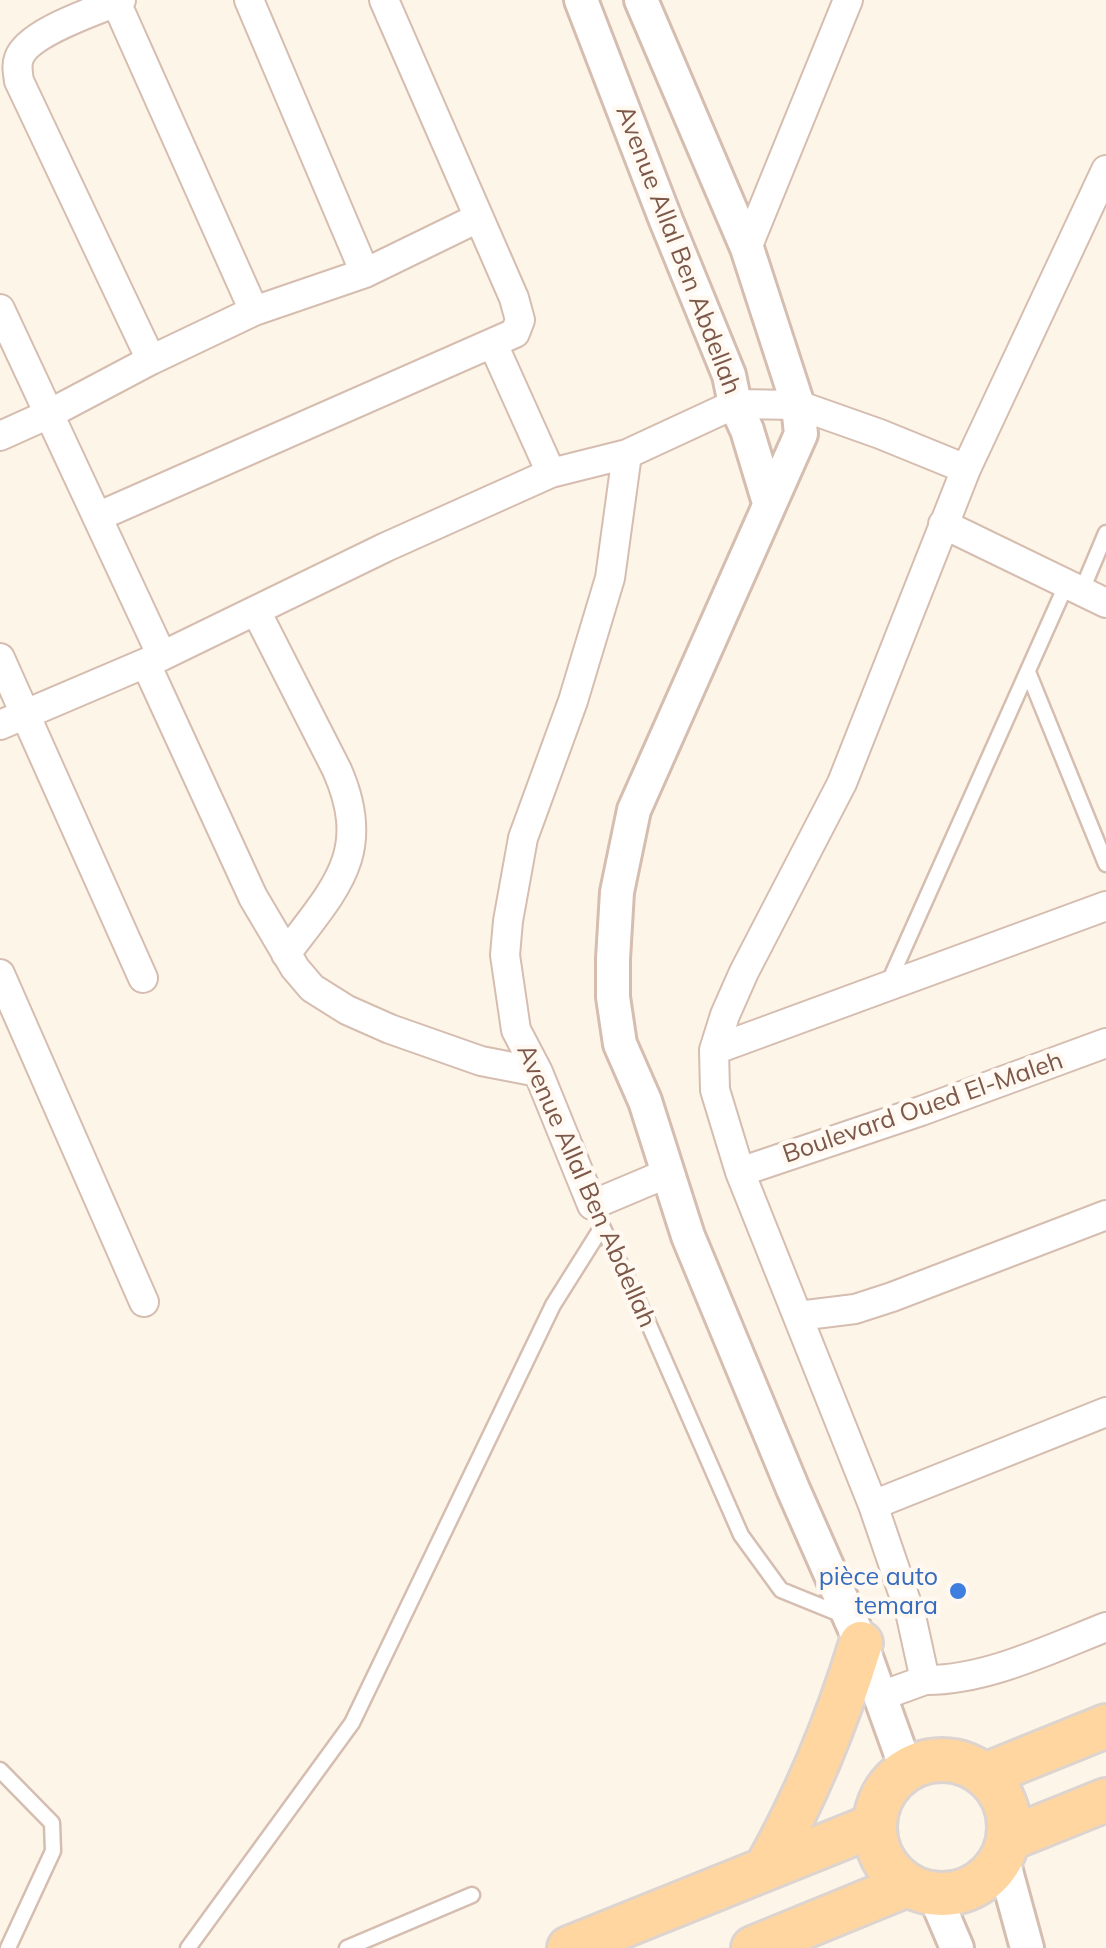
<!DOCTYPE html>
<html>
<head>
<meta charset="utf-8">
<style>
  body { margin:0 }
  canvas { display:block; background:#fef5e9 }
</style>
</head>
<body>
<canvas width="1106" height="1948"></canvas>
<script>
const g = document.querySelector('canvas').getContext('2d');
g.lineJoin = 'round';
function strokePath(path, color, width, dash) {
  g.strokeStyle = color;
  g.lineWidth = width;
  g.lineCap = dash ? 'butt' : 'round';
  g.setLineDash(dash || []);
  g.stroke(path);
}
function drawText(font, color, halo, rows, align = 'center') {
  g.font = font + ' Mulish,sans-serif';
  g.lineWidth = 9;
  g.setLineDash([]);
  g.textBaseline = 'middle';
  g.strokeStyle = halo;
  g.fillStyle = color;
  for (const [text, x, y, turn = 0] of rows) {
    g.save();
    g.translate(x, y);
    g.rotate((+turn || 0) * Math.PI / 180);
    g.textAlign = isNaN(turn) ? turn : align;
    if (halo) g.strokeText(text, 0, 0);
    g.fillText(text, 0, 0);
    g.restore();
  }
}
const service = new Path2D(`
  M1082 590 1106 533
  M1028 672 1106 864
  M888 984 1067 583
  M601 1224 646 1318 741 1535 781 1590 845 1616
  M0 1770 52 1823 53 1851 8 1948
  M188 1948 352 1723 553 1305 602 1227
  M347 1948 472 1895`);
const minor = new Path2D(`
  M121 0C96 11 28 32 19 58 16 66 18 73 19 81L151 360
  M249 0 365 273
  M116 2 254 311
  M747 248 848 0
  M0 309 162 656
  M493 344 551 473
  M0 436 49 414 151 360 254 311 365 273 478 218
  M627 454 610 578 573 701 523 838 508 921 505 955 516 1030 538 1072 592 1205 668 1173
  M97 517 515 333 520 320 514 298 384 0
  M943 524 1106 603
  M256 611 337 770C374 854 334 889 286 954
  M0 658 143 978
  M146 664 253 897 295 968 312 988 347 1010 390 1029 481 1061 538 1072
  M0 725 162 656 386 547 551 473 627 454 735 404 798 405 880 434 966 469
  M0 974 144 1302
  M714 1050 1106 906
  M740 1172 921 1111 1106 1043
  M798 1316 855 1309 892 1297 1106 1215
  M873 1505 1106 1412
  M925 1680C985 1681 1050 1649 1106 1627
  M881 1696 925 1680 911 1616 873 1505 740 1172 715 1090 714 1050 725 1015 744 972 842 783 966 469 1106 170`);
const tertiary = new Path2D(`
  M581 0 665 218 729 375 735 404 747 430 769 503
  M641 0 747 248 798 405 801 434 634 810 617 892 613 959V997L620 1044 645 1101 688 1236 793 1489 861 1643 907 1771
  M1003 1860 1027 1948
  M934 1894 957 1948`);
const primary = new Path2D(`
  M875 1827a67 67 0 1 1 134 0a67 67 0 1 1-134 0Z
  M985 1775 1106 1726
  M1009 1839 1106 1800
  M766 1868C806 1797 837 1722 861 1643
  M569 1948 875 1825
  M753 1948 907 1885`);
strokePath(service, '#d5bdb0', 19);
strokePath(minor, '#d5bdb0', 32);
strokePath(tertiary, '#d5bdb0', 38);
strokePath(primary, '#ddd4d0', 48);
strokePath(service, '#fff', 14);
strokePath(minor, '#fff', 28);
strokePath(tertiary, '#fff', 32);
strokePath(primary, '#ffd5a0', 42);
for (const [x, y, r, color] of [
  [958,1591,10,"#3f7fe0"]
]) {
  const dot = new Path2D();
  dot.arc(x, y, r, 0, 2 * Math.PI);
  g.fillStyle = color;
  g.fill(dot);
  strokePath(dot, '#fff9f2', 4);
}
drawText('25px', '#7d5849', '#fff9f2', [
  ["Avenue Allal Ben Abdellah",678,250,69],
  ["Boulevard Oued El-Maleh",923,1108,-19],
  ["Avenue Allal Ben Abdellah",586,1186,66]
]);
drawText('25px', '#366cbe', '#fff9f2', [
  ["pièce auto",938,1577],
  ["temara",938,1606]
], 'right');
</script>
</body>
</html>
